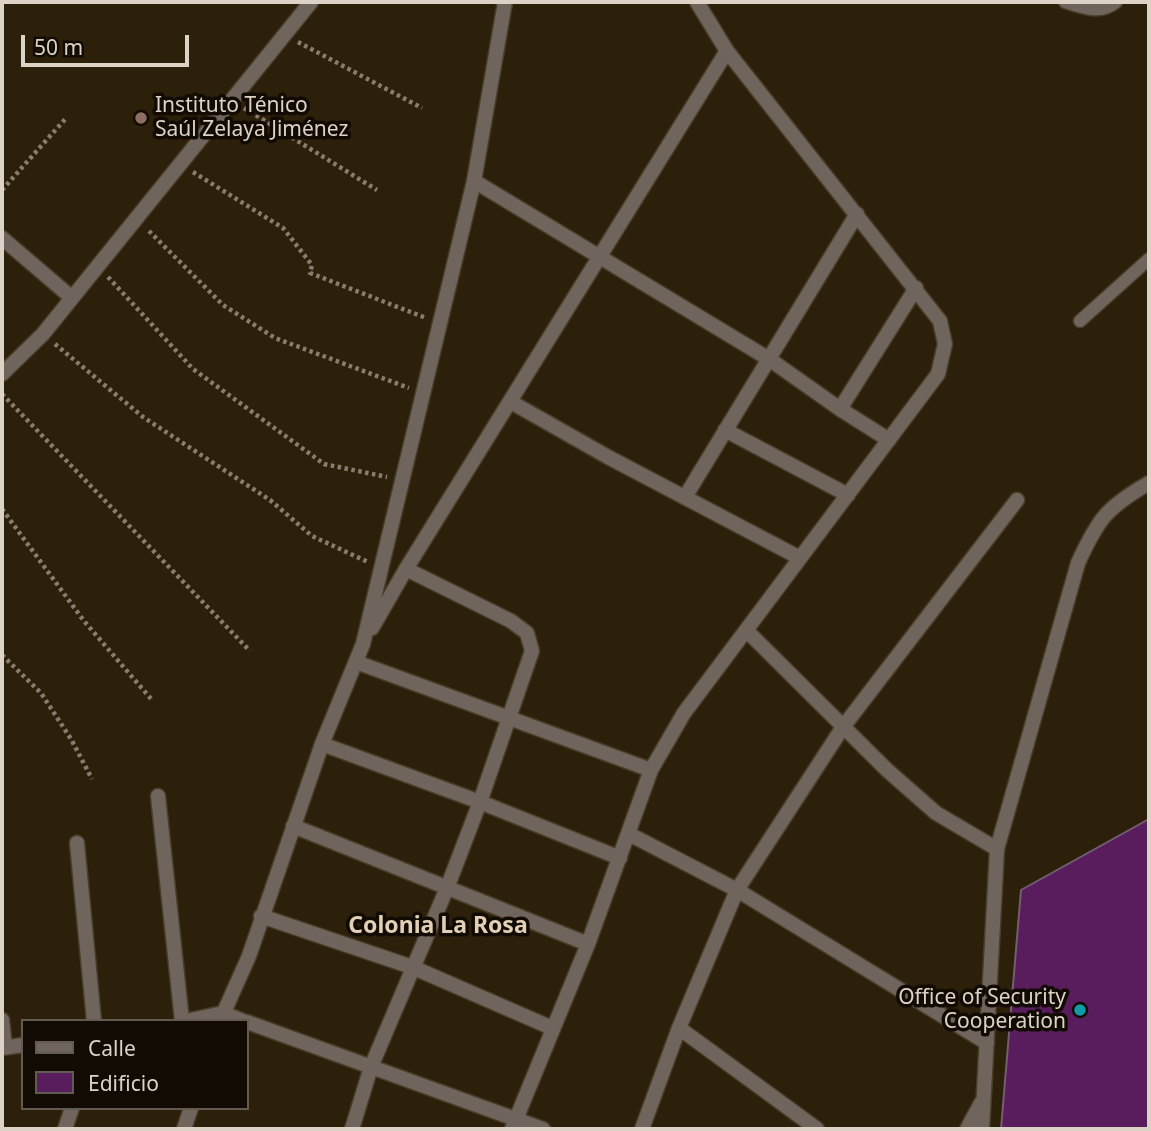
<!DOCTYPE html>
<html>
<head>
<meta charset="utf-8">
<style>
  body { margin:0 }
  #map { position:relative; width:1151px; height:1131px; overflow:hidden; background:#2d200a; font-family:"Noto Sans",sans-serif }
  canvas { display:block }
  .frame { position:absolute; inset:0; border:4px solid #dcd3c6; pointer-events:none }
  .legend { position:absolute; left:21px; top:1019px; width:228px; height:91px; box-sizing:border-box; background:#110b04; border:2px solid #625b52; margin:0; padding:9px 12px; list-style:none; font-size:21px; color:#dcd3c6 }
  .legend li { display:flex; align-items:center; gap:14px; height:35px }
  .legend b { width:35px; border:2px solid #625b52 }
  .scale { position:absolute; left:21px; top:35px; width:168px; height:32px; box-sizing:border-box; border:4px solid #dcd3c6; border-top:0; padding-left:9px; font-size:21px; line-height:24px; white-space:nowrap; color:#dcd3c6; -webkit-text-stroke:5px #110b04; paint-order:stroke }
</style>
</head>
<body>
<div id="map">
<canvas width="1151" height="1131"></canvas>
<div class="frame"></div>
<ul class="legend">
<li><b style="height:9px;background:#6f655d"></b>Calle</li>
<li><b style="height:19px;background:#591d5d"></b>Edificio</li>
</ul>
<div class="scale">50 m</div>
</div>
<script>
const g = document.querySelector('canvas').getContext('2d');
g.lineJoin = 'round';
function fillPath(path, color) {
  g.fillStyle = color;
  g.fill(path, 'evenodd');
}
function strokePath(path, color, width, dash) {
  g.strokeStyle = color;
  g.lineWidth = width;
  g.lineCap = dash ? 'butt' : 'round';
  g.setLineDash(dash || []);
  g.stroke(path);
}
function drawText(font, color, halo, rows, align = 'center') {
  g.font = font + ' "Noto Sans",sans-serif';
  g.lineWidth = 7;
  g.setLineDash([]);
  g.textBaseline = 'middle';
  g.strokeStyle = halo;
  g.fillStyle = color;
  for (const [text, x, y, turn = 0] of rows) {
    g.save();
    g.translate(x, y);
    g.rotate((+turn || 0) * Math.PI / 180);
    g.textAlign = isNaN(turn) ? turn : align;
    if (halo) g.strokeText(text, 0, 0);
    g.fillText(text, 0, 0);
    g.restore();
  }
}
const building = new Path2D(`
  M1149 819V1129H1001L1021 890Z`);
fillPath(building, '#591d5d');
strokePath(building, '#725e73', 2);
const lane = new Path2D(`
  M1065 2C1083 8 1100 15 1116 2
  M1080 321 1149 259`);
const street = new Path2D(`
  M474 181 769 359 840 409 889 440
  M2 238 72 298
  M2 374 43 334 311 2
  M511 402 608 457 800 558
  M840 409 916 288
  M725 430 848 495
  M685 497 857 214
  M372 628 406 569 727 51
  M747 631 887 770 936 813 997 849
  M356 662 651 770
  M322 744 480 802 620 858
  M158 796 182 1021
  M293 826 588 944
  M629 834 737 890 987 1043
  M77 843 94 1021
  M261 916 412 967 552 1028
  M2 1020 5 1047
  M186 1021 223 1013 243 1021
  M220 1021 249 956 322 744 363 644 474 181 505 2
  M247 1022 543 1129
  M679 1028 817 1129
  M2 1048 23 1045
  M65 1129 72 1108
  M184 1129 191 1108
  M352 1129 371 1067 447 888 480 802 532 651 527 633 511 621 406 569
  M512 1129 588 944 651 770 684 713 938 374 945 344 940 321 727 51 697 2
  M642 1129 679 1028 737 890 843 727 1017 500
  M967 1129 981 1103
  M982 1129 997 849 1078 563C1098 519 1107 507 1149 483`);
strokePath(lane, '#493d28', 15);
strokePath(street, '#493d28', 17);
strokePath(new Path2D(`
  M298 42 422 108
  M244 108 377 190
  M193 172 283 228 312 265 310 273 426 318
  M2 190 67 117
  M149 231 223 305 275 338 409 388
  M108 277 193 369 324 464 387 477
  M55 344 143 417 270 500 312 536 368 562
  M2 394 250 651
  M2 509 84 621 152 700
  M2 655 41 693 71 739 92 779`), '#897e6d', 4.5, [3.5, 3.5]);
strokePath(lane, '#6f655d', 12);
strokePath(street, '#6f655d', 14);
for (const [x, y, r, color] of [
  [141,118,7,"#8d6e63"],
  [1080,1010,7,"#0f9aa8"]
]) {
  const dot = new Path2D();
  dot.arc(x, y, r, 0, 2 * Math.PI);
  g.fillStyle = color;
  g.fill(dot);
  strokePath(dot, '#110b04', 2.5);
}
drawText('21px', '#dcd3c6', '#110b04', [
  ["Instituto Ténico",155,106],
  ["Saúl Zelaya Jiménez",155,130],
  ["Office of Security",1066,998,"right"],
  ["Cooperation",1066,1022,"right"]
], 'left');
drawText('bold 23px', '#e2d0b6', '#110b04', [
  ["Colonia La Rosa",438,926]
]);
</script>
</body>
</html>
